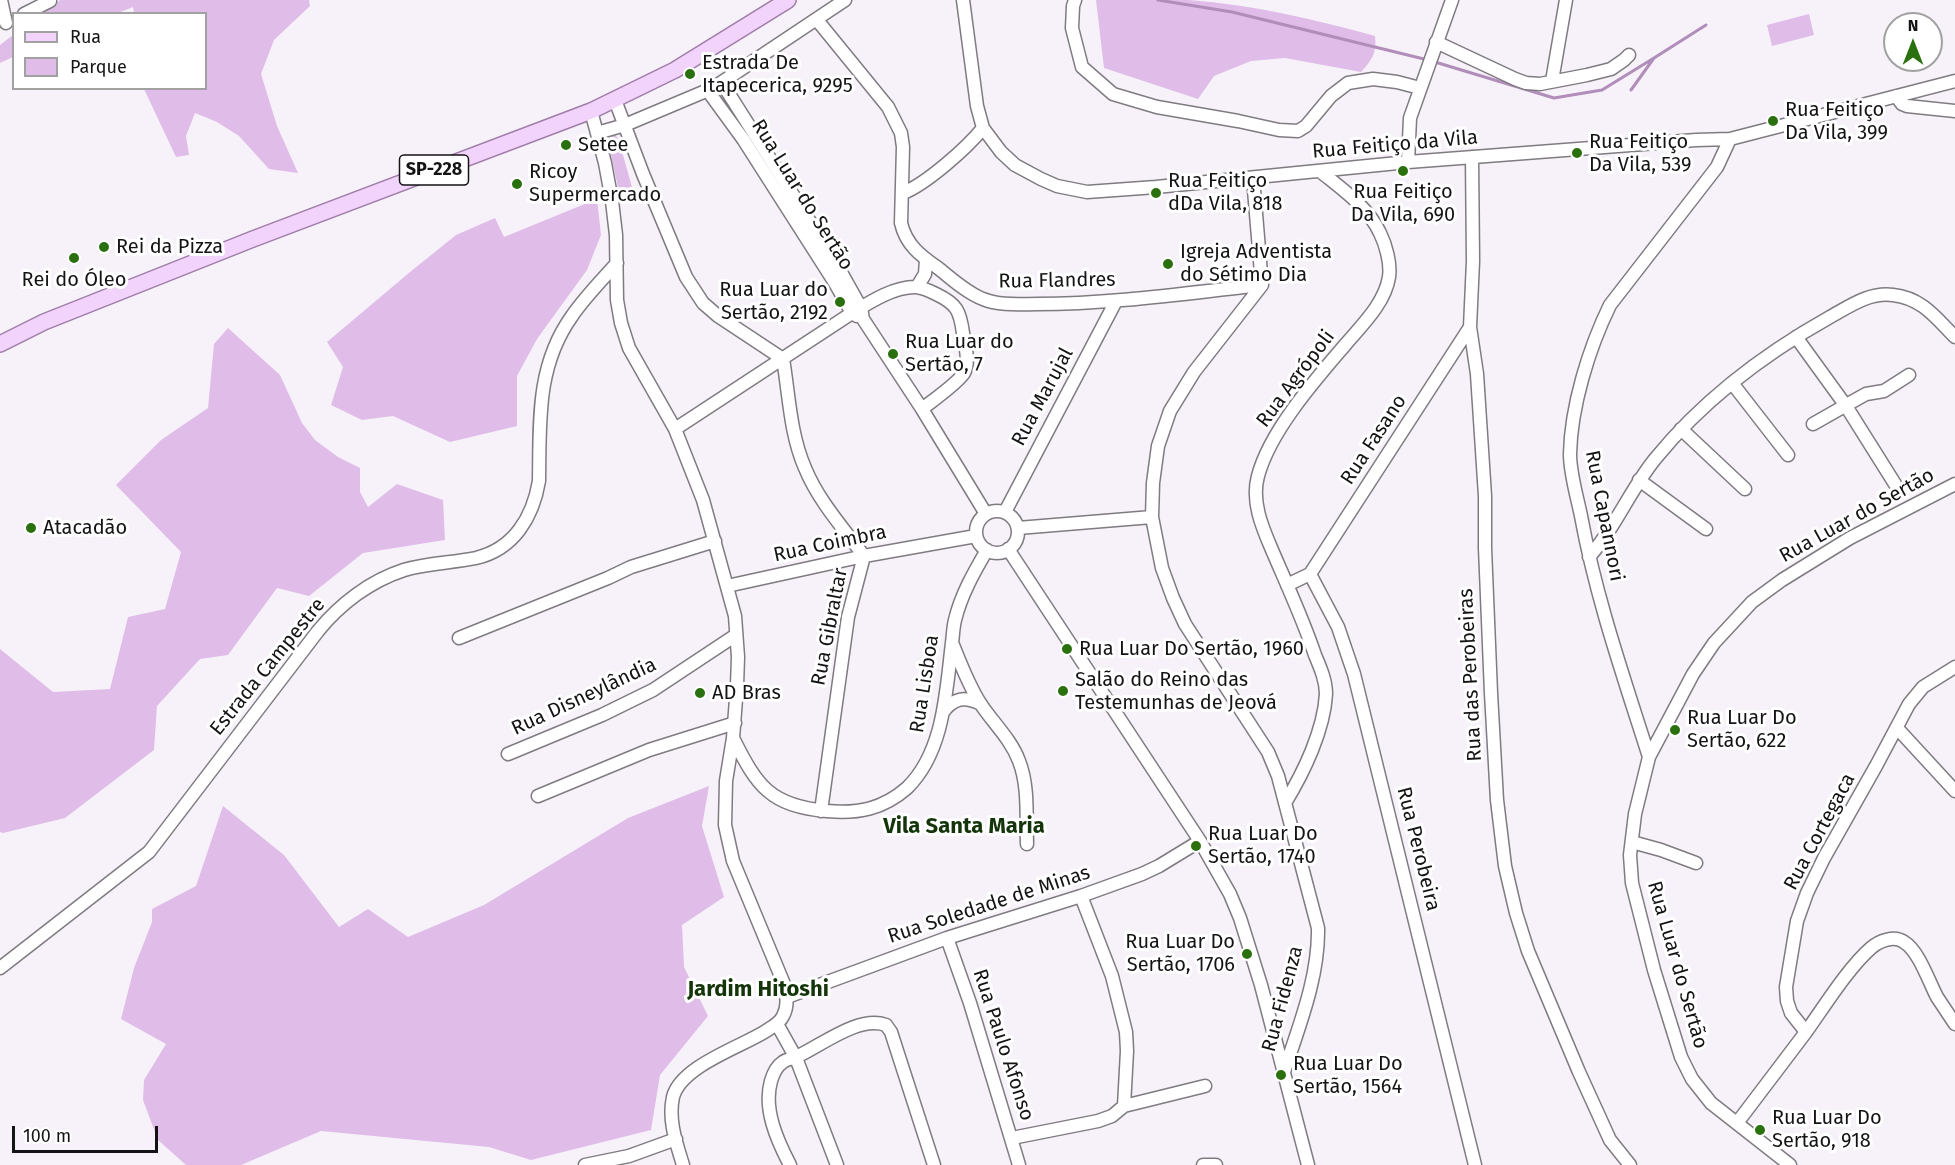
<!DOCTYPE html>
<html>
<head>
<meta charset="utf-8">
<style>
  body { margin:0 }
  #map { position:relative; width:1955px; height:1165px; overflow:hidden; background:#f7f2f9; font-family:"Fira Sans",sans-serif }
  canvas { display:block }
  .legend { position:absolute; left:12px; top:12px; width:195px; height:78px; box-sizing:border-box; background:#fff; border:2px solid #a1a1a1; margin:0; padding:8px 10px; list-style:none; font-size:18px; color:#141315 }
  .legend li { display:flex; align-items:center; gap:12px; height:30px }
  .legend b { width:30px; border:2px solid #a1a1a1 }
  .north { position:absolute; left:1883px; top:12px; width:60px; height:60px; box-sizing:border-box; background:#fff; border:2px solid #a1a1a1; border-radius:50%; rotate:0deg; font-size:16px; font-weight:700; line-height:24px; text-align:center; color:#141315 }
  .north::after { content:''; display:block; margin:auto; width:21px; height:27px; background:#2b700e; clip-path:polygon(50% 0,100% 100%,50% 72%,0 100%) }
  .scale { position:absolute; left:12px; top:1126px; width:146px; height:27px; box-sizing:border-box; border:3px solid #141315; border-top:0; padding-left:8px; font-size:18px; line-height:21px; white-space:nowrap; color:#141315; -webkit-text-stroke:4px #fff; paint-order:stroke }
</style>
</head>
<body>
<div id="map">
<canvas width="1955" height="1165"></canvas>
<ul class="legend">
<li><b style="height:8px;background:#f2d3fb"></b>Rua</li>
<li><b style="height:16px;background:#dfbde8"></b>Parque</li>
</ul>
<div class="north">N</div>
<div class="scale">100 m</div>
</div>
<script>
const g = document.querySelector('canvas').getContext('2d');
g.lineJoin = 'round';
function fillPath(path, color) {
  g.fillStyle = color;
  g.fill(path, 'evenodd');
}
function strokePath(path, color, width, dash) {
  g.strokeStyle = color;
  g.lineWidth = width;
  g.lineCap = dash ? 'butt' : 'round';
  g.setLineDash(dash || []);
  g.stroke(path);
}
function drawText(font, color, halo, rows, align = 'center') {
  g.font = font + ' "Fira Sans",sans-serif';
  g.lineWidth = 6;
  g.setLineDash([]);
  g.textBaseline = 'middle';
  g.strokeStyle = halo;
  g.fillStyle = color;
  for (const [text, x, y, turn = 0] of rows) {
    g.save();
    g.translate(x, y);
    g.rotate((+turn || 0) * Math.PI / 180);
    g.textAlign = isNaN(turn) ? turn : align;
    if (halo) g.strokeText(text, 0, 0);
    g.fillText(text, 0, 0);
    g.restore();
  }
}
fillPath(new Path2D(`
  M60 0H309L310 6 274 40 261 74 277 126 298 173 269 169 239 136 217 122 195 113 186 136 189 155 176 157 144 89 206 88V14L134 13 133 7 118 13 42 14Z
  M1096 0C1127 0 1159 0 1189 0 1253 5 1314 19 1375 36 1377 53 1372 60 1361 72L1285 58 1251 61 1214 76 1198 99 1104 68Z
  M1809 14 1814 35 1772 46 1767 25Z
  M13 35V57L0 63V45Z
  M615 134 619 141 632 187 619 192 608 141 609 136Z
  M597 199 601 235 587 270 537 339 517 376V426L450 442 393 416 362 420 331 405 343 367 327 342 410 272 456 235 495 218 504 237Z
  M228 328 280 375 302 423 315 440 338 457 360 468V492L368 507 397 484 443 500 445 540 363 553 309 596 277 588 228 655 200 659 157 706 154 750 65 818 3 833 0 832V649L53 692 110 689 128 617 165 609 181 552 116 485 161 440 208 408 214 344Z
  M709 786 702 826 724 897 682 925 684 967 708 1016 660 1075 651 1130 531 1160 489 1147 321 1131 241 1165H186L158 1140 143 1100 144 1080 166 1044 121 1019 134 968 152 922V909L196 886 223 806 284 855 339 927 368 909 408 937 484 905 628 818Z`), '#dfbde8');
strokePath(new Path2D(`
  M1158 0 1232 12 1428 60
  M1435 62 1554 98 1602 90 1654 58
  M1631 90 1654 58 1706 25`), '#b18dba', 3);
const minor = new Path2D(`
  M1 0 6 23
  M963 0 977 106 983 128 1001 152 1015 165 1041 179 1057 186 1087 192 1156 187 1408 162 1696 140 1730 139 1955 81
  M1075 0 1073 6 1072 28 1082 67 1113 94 1157 107 1238 121 1279 130 1298 131 1306 126 1331 96 1348 83 1373 79 1397 82 1420 88
  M24 14 50 1
  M817 20 888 107 901 133 903 147 901 223C906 245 921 256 938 268 952 279 967 293 983 299 1000 306 1020 304 1038 304 1112 304 1187 293 1262 285L1253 178
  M1436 42 1515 79 1526 83 1540 84 1587 75 1611 69 1624 60 1629 55
  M1552 81 1566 0
  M722 83 833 258 861 308 863 319 922 409 986 514
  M708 91 743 139 835 283 852 313 857 316
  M1896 96 1902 104 1907 106 1955 111
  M615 100 643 174 686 277 703 303 718 316 783 359C789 394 790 434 805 468 818 500 843 528 864 556L848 617 821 811
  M591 111 605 163 612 201 616 235 617 300 621 323 629 348 675 429 703 500 735 616 738 657 737 686 733 738 726 781 725 825 733 861 784 984C786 994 789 1005 783 1016 780 1023 772 1027 766 1031 741 1047 681 1066 673 1097 668 1120 676 1142 683 1165
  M597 133 625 125 713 88 845 0
  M1472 157 1473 261 1470 327 1477 374 1485 496V548L1491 693 1497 800 1505 866 1516 913 1528 951 1579 1072 1610 1140 1630 1165
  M1408 162 1410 118 1452 0
  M903 193C926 184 967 148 983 128
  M1262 285 1194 372 1170 411 1158 446 1153 483 1152 517 1162 568 1173 598 1185 624 1268 752 1278 776 1318 928C1319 977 1299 1026 1284 1072
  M917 287 925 274 926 260
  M1796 337 1846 406 1895 484
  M1732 383 1788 455
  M1813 424 1857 399 1866 394 1884 391 1909 375
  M675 429 852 313C870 302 893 287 915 287 922 287 930 291 936 294 957 304 960 311 963 333 965 345 970 362 964 373 958 383 932 401 922 409
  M1681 429 1745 489
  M1639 480 1706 529
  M976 532a21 21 0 1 1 42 0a21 21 0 1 1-42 0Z
  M1005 512 1116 301
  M1018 528 1152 517
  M1008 549 1200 841 1230 894 1240 918 1261 985 1308 1165
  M1589 557C1615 528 1630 490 1655 459 1703 400 1764 354 1830 317 1850 306 1869 292 1893 295 1922 298 1936 318 1955 337
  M1310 574 1470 327
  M1287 585 1310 574 1338 627 1354 674 1475 1165
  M727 586 864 556 976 536
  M459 638 608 578 631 567 715 541
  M953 645C961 665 969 686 980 703 993 723 1011 739 1019 761 1029 786 1026 817 1027 844
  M943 712C954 698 964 696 981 704
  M1897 728 1955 791
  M733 738C757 786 770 806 827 811 858 814 883 809 907 788 944 752 946 692 952 643 953 636 953 628 955 620 961 595 974 572 987 550
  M508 754 602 715 653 690 736 635
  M1649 757C1624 678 1596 598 1581 516 1577 496 1570 474 1570 454 1571 406 1589 348 1610 305L1717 167 1730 139
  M538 796 649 750 735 723
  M1285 803C1304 772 1324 730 1326 694 1326 680 1320 667 1315 655 1303 619 1287 585 1272 550 1262 527 1251 501 1258 476 1270 431 1315 380 1345 345 1362 325 1385 303 1389 277 1391 264 1386 245 1380 233 1368 207 1342 189 1321 172
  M1632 842 1661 850 1696 863
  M1081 896 1112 976 1126 1032 1127 1051 1124 1106
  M947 938 970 1003 1019 1165
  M0 968 149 852 318 631C340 604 370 581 404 570 427 563 452 563 476 558 514 549 533 517 539 481 540 422 536 366 572 316 585 297 602 280 617 263
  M787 997 947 938 1081 896 1142 874 1159 866 1200 841
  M777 1024 796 1058 837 1165
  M1806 1032C1824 1007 1848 968 1871 948 1879 941 1894 935 1904 942 1919 951 1929 982 1937 997 1943 1006 1949 1015 1955 1024
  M1737 1123 1806 1032 1791 1013 1787 1001 1786 987 1797 921 1807 893 1824 858 1876 766 1909 704 1923 687 1955 667
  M1012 1138 1098 1121 1112 1116 1124 1106 1205 1086
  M585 1165 629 1156 676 1139
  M790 1165C777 1140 763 1109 771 1081 773 1074 777 1066 783 1062 787 1059 792 1059 796 1057 821 1046 858 1015 886 1025L891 1032 934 1165
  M1203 1165H1216
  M1790 1165 1711 1103 1692 1079 1681 1057 1654 970 1632 883 1630 855 1635 814 1649 757 1693 674 1714 643 1752 602 1782 580 1850 538 1955 484`);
const major = new Path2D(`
  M0 344 44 322 253 239 591 111 675 70 788 0`);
strokePath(minor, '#7f7b81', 15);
strokePath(major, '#9f7da9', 18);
strokePath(minor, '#fff', 12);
strokePath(major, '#f2d3fb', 15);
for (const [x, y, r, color] of [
  [690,74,6,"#2b700e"],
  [1773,121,6,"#2b700e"],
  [566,145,6,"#2b700e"],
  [1577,153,6,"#2b700e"],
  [1403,171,6,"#2b700e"],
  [517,184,6,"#2b700e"],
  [1156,193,6,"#2b700e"],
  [104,247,6,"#2b700e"],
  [74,258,6,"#2b700e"],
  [1168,264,6,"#2b700e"],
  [840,302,6,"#2b700e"],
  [893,354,6,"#2b700e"],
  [31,528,6,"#2b700e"],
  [1067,649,6,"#2b700e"],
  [1063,691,6,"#2b700e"],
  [700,693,6,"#2b700e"],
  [1675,730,6,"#2b700e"],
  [1196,846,6,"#2b700e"],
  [1247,954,6,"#2b700e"],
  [1281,1075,6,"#2b700e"],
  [1760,1130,6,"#2b700e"]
]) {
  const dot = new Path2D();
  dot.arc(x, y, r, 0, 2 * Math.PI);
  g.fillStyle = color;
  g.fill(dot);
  strokePath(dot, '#fff', 2);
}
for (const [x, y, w] of [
  [434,170,69]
]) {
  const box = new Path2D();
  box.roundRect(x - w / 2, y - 15, w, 30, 4.5);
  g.fillStyle = '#fff';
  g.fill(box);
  strokePath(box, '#141315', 1.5);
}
drawText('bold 18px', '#141315', null, [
  ["SP-228",434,170]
]);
drawText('20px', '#141315', '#fff', [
  ["Estrada De",702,63],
  ["Itapecerica, 9295",702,86],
  ["Rua Feitiço",1785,110],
  ["Da Vila, 399",1785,133],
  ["Rua Feitiço",1589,142],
  ["Da Vila, 539",1589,165],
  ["Setee",578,145],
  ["Ricoy",529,172],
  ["Supermercado",529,195],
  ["Rua Feitiço",1168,181],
  ["dDa Vila, 818",1168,204],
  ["Rua Feitiço",1403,192,"center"],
  ["Da Vila, 690",1403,215,"center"],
  ["Rei da Pizza",116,247],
  ["Igreja Adventista",1180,252],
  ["do Sétimo Dia",1180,275],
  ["Rei do Óleo",74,280,"center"],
  ["Rua Luar do",828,290,"right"],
  ["Sertão, 2192",828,313,"right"],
  ["Rua Luar do",905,342],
  ["Sertão, 7",905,365],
  ["Atacadão",43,528],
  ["Rua Luar Do Sertão, 1960",1079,649],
  ["Salão do Reino das",1075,680],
  ["Testemunhas de Jeová",1075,703],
  ["AD Bras",712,693],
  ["Rua Luar Do",1687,718],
  ["Sertão, 622",1687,741],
  ["Rua Luar Do",1208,834],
  ["Sertão, 1740",1208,857],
  ["Rua Luar Do",1235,942,"right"],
  ["Sertão, 1706",1235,965,"right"],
  ["Rua Luar Do",1293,1064],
  ["Sertão, 1564",1293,1087],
  ["Rua Luar Do",1772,1118],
  ["Sertão, 918",1772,1141]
], 'left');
drawText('20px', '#141315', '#fff', [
  ["Rua Feitiço da Vila",1395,145,-5],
  ["Rua Luar do Sertão",802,195,58],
  ["Rua Flandres",1057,281,-1],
  ["Rua Agrópoli",1296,379,-53],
  ["Rua Marujal",1043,397,-62],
  ["Rua Fasano",1374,440,-57],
  ["Rua Capannori",1604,516,79],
  ["Rua Luar do Sertão",1857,516,-29],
  ["Rua Coimbra",830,544,-12],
  ["Rua Gibraltar",830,627,-79],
  ["Estrada Campestre",268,667,-51],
  ["Rua das Perobeiras",1471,675,-93],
  ["Rua Lisboa",925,684,-81],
  ["Rua Disneylândia",584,697,-25],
  ["Rua Cortegaca",1820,832,-62],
  ["Rua Perobeira",1418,849,76],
  ["Rua Soledade de Minas",989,905,-18],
  ["Rua Luar do Sertão",1677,965,74],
  ["Rua Fidenza",1283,999,-75],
  ["Rua Paulo Afonso",1003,1045,72]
]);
drawText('bold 22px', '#143509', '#fff', [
  ["Vila Santa Maria",964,827],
  ["Jardim Hitoshi",758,990]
]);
</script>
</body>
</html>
